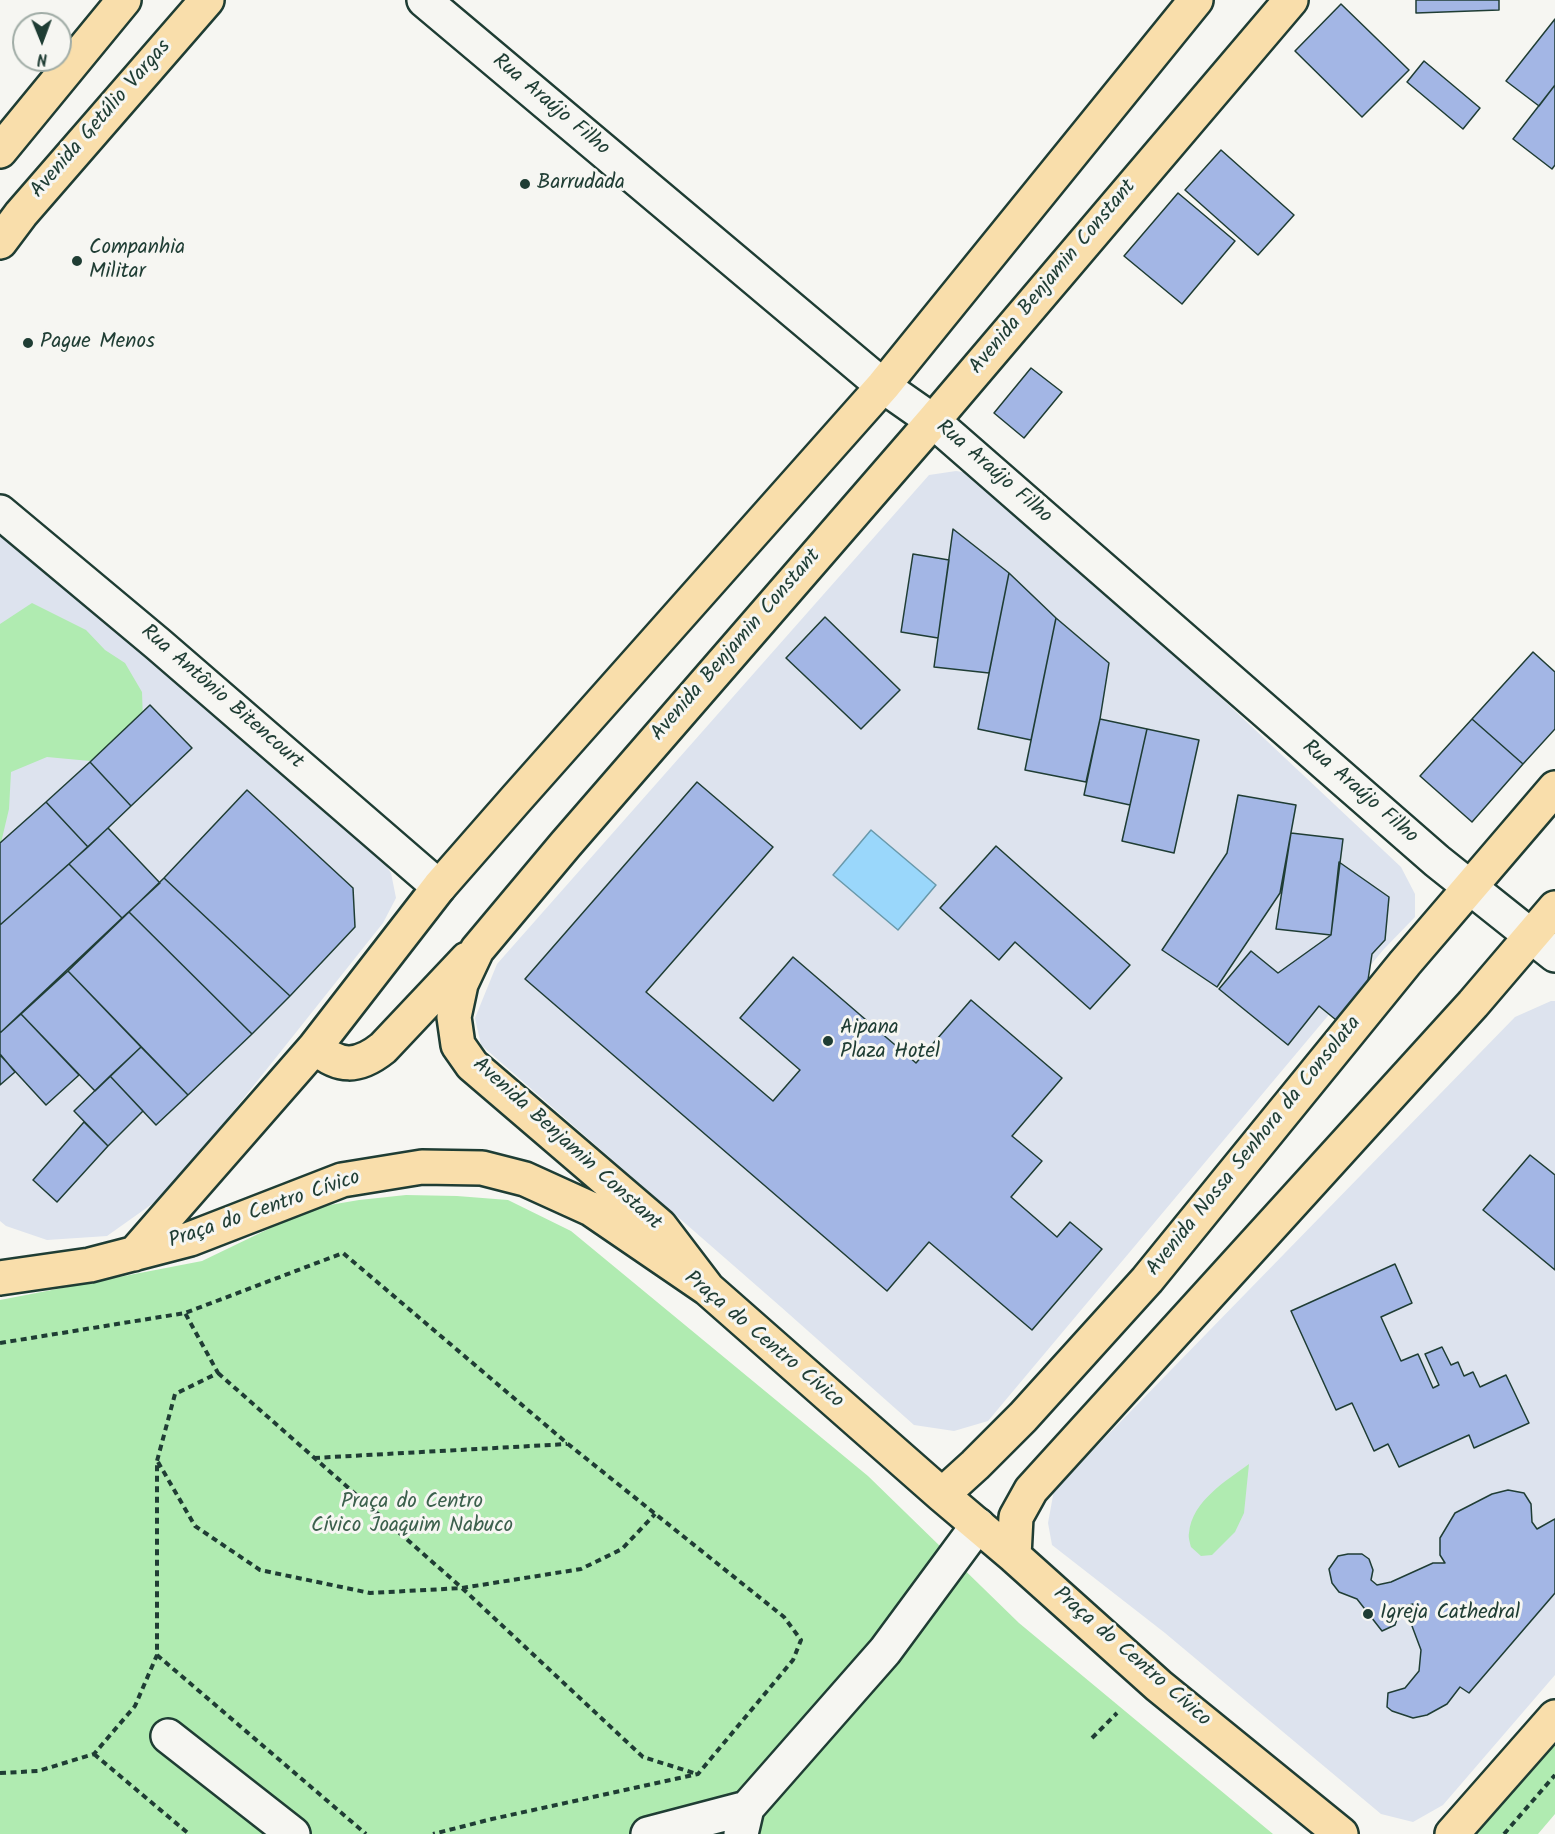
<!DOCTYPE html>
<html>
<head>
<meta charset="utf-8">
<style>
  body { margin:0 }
  #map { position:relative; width:1555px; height:1834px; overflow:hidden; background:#f6f6f2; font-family:Kalam,sans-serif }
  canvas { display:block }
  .north { position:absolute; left:12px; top:12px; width:60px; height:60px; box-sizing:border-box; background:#f6f6f2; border:2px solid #a0aca6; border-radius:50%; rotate:179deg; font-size:16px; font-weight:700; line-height:24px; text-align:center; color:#1f3d34 }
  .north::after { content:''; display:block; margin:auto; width:21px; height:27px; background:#1f3d34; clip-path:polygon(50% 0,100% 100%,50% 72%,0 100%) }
</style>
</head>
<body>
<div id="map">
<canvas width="1555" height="1834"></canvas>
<div class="north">N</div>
</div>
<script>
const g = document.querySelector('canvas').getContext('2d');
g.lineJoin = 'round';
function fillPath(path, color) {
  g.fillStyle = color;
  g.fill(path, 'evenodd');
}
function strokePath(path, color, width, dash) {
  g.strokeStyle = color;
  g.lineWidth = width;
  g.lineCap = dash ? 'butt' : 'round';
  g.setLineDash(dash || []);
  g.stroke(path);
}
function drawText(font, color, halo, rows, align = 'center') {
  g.font = font + ' Kalam,sans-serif';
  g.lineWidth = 6;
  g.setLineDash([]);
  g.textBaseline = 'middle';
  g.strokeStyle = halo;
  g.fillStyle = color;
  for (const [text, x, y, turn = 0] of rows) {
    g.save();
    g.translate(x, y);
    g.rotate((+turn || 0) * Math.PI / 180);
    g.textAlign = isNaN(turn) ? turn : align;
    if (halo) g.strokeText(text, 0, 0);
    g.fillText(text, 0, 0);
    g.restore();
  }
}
fillPath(new Path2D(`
  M956 471 984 475 1401 867 1415 894V917L1384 949 988 1421 954 1431 914 1425 781 1307 481 1045 475 1018 497 964 929 475Z
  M0 531 378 854 391 873 396 898 383 923 169 1192 107 1236 47 1240 6 1226 0 1221Z
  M1551 1001H1555V1675L1443 1805 1413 1822 1381 1814 1165 1633 1052 1545 1048 1523 1054 1490 1515 1017Z`), '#dde3ee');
fillPath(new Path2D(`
  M32 603 86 630 105 650 125 663 142 692 143 721 122 750 90 761 47 757 11 772 9 809 0 847V624Z
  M406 1195 457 1196 508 1200 571 1231 868 1476 1019 1623 1273 1834H0V1300L202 1261 312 1208 359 1200Z
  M1249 1464 1244 1513 1235 1532 1212 1555 1201 1556 1191 1547C1190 1543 1188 1537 1189 1533 1192 1501 1226 1481 1249 1464Z
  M1555 1745V1814L1538 1834H1476Z`), '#b0ebb1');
const water = new Path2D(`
  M871 830 936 885 898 930 833 875Z`);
fillPath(water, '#9ad7fb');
strokePath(water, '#6999ab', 1.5);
const building = new Path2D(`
  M1416 0H1499V10L1416 13Z
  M1341 4 1409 70 1362 117 1295 51Z
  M1555 19V85L1539 106 1506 81Z
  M1424 61 1480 108 1463 129 1407 82Z
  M1555 85V165L1552 169 1513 139Z
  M1221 150 1294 215 1258 255 1185 190Z
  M1178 193 1235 241 1182 304 1124 256Z
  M1031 368 1062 392 1024 438 994 413Z
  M953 529 1009 573 989 673 934 667Z
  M913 554 949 560 938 638 901 632Z
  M1009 573 1056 618 1031 740 978 729Z
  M825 617 900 690 861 729 786 658Z
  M1056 618 1109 663 1100 719 1086 782 1025 770Z
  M1533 652 1555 672V729L1523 764 1472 719Z
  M150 705 192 748 131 806 90 762Z
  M1100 719 1147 729 1130 805 1084 795Z
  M1472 719 1523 764 1472 822 1420 776Z
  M1147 729 1199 740 1174 853 1122 841Z
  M90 762 131 806 88 847 46 802Z
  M697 782 773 847 646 992 773 1101 800 1070 740 1018 793 957 916 1063 971 1000 1062 1078 1012 1136 1042 1161 1011 1197 1057 1237 1070 1222 1102 1249 1032 1330 929 1242 887 1291 525 979Z
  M247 790 353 888 355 927 290 996 164 878Z
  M1238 795 1296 805 1280 893 1217 987 1162 950 1227 853Z
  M46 802 88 847 0 925V843Z
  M108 828 160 883 122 918 69 864Z
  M1291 833 1343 839 1331 935 1276 929Z
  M996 846 1130 965 1090 1009 1015 942 999 960 940 908Z
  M1339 862 1389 897 1385 940 1372 954 1366 993 1341 1024 1319 1006 1288 1045 1219 989 1251 951 1278 973 1331 935Z
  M69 864 122 918 0 1033V925Z
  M164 878 290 996 252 1034 129 912Z
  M129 912 252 1034 188 1095 68 971Z
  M68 971 141 1047 95 1091 21 1014Z
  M21 1014 79 1075 46 1105 0 1055V1033Z
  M141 1047 188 1095 156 1125 110 1076Z
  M0 1054 15 1072 0 1085Z
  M110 1076 143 1111 108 1146 74 1111Z
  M84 1122 108 1146 57 1202 33 1180Z
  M1530 1155 1555 1175V1270L1483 1210Z
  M1395 1264 1412 1303 1381 1317 1401 1361 1418 1354 1433 1388 1439 1385 1425 1354 1442 1347 1451 1365 1458 1362 1464 1376 1473 1372 1480 1387 1506 1375 1529 1423 1474 1448 1469 1435 1399 1467 1388 1444 1374 1451 1352 1403 1336 1410 1291 1311Z
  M1508 1490 1524 1493 1531 1504 1532 1522 1537 1529 1555 1519V1593L1469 1693 1460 1687 1447 1704 1427 1715 1413 1718 1392 1711 1387 1707 1388 1693 1405 1688 1419 1671 1421 1650 1409 1618 1413 1604 1401 1607 1395 1625 1382 1631 1357 1599 1339 1592 1332 1583 1329 1569 1338 1556 1348 1554H1362L1369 1559 1373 1570 1371 1580 1377 1585 1391 1582 1433 1563H1445L1440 1555V1538L1455 1513 1492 1494Z`);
fillPath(building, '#a3b6e5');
strokePath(building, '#1f3d34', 1.5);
const minor = new Path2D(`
  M424 0 883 386 933 421 1437 861 1555 955
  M0 512 158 644 439 887
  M168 1736 293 1834
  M648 1834 747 1808
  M741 1834 747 1808 885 1651 978 1525`);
const major = new Path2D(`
  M0 151 124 0
  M0 242 21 214 207 0
  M315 1047C339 1068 358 1068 383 1048L467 959
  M134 1254 315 1047 439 887 517 798 883 386 1196 0
  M0 1278 90 1265 190 1239 342 1180 422 1167 482 1168 525 1179 591 1209 708 1289 942 1495 1014 1556 1159 1686 1341 1834
  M708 1289 660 1226 472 1065 458 1045 454 1017 461 984 477 950 565 845 933 421 1291 0
  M942 1495 975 1465 1023 1417 1147 1280 1405 963 1555 788
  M1014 1556 1016 1517 1031 1490 1473 1004 1555 908
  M1452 1834 1555 1717`);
strokePath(minor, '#1f3d34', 38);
strokePath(major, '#1f3d34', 38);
strokePath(new Path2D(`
  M0 1343 185 1313 343 1253 568 1444 784 1617 801 1640 793 1660 698 1774 492 1819 433 1834
  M218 1373 462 1588 643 1757 697 1774
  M314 1458 567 1444
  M158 1462 195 1526 260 1570 370 1593 462 1588 581 1569 622 1549 655 1514
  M157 1655 366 1834
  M1092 1738 1117 1713
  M94 1754 189 1834
  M0 1773 38 1771 94 1754 135 1706 157 1655V1461L175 1394 218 1373 185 1313
  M1504 1834 1555 1775`), '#1f3d34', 4, [6, 4.5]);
strokePath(minor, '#f6f6f2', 33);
strokePath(major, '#f9deab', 33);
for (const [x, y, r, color] of [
  [525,184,6,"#1f3d34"],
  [77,261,6,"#1f3d34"],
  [28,343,6,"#1f3d34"],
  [828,1041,6,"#1f3d34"],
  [1368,1614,6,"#1f3d34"]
]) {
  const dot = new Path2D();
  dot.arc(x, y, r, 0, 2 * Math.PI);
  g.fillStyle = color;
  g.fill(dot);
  strokePath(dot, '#f6f6f2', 2);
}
drawText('21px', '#1f3d34', '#f6f6f2', [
  ["Rua Araújo Filho",550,106,40],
  ["Avenida Getúlio Vargas",102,120,-49],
  ["Avenida Benjamin Constant",1054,278,-50],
  ["Rua Araújo Filho",993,473,41],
  ["Avenida Benjamin Constant",737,646,-49],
  ["Rua Antônio Bitencourt",221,698,41],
  ["Rua Araújo Filho",1359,793,41],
  ["Avenida Benjamin Constant",566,1145,42],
  ["Avenida Nossa Senhora da Consolata",1255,1147,-51],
  ["Praça do Centro Cívico",265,1211,-19],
  ["Praça do Centro Cívico",763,1341,40],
  ["Praça do Centro Cívico",1131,1658,41]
]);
drawText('21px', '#1f3d34', '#f6f6f2', [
  ["Barrudada",537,184],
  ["Companhia",89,249],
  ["Militar",89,273],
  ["Pague Menos",40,343],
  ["Aipana",840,1029],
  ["Plaza Hotel",840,1053],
  ["Igreja Cathedral",1380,1614]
], 'left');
drawText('21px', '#3c604d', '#f6f6f2', [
  ["Praça do Centro",412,1503],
  ["Cívico Joaquim Nabuco",412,1527]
]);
</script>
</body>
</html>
